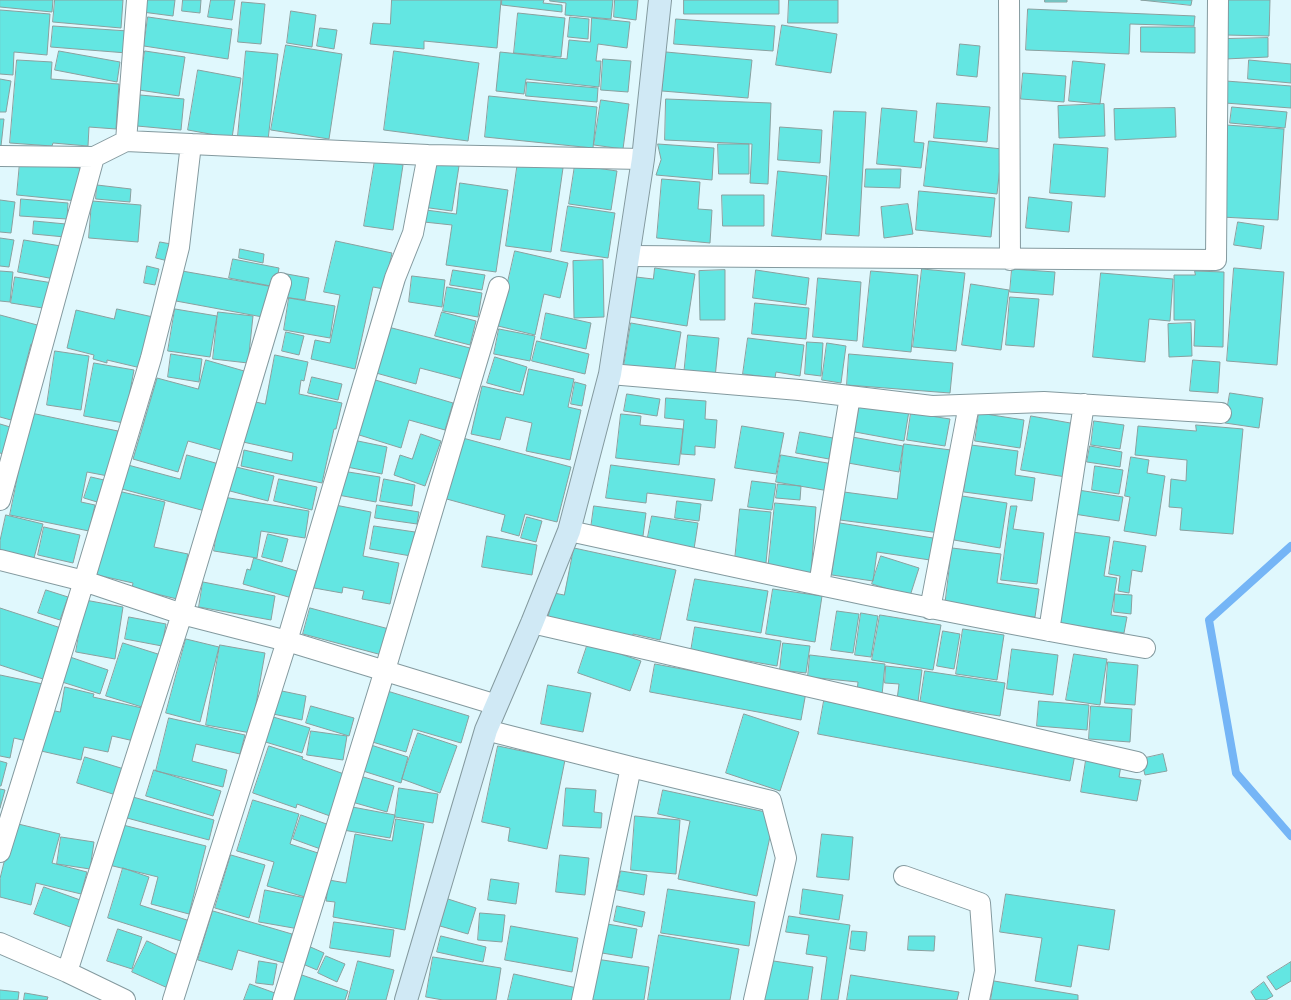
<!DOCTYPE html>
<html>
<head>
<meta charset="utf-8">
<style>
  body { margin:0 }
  canvas { display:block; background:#e0f8fd }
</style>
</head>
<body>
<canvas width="1291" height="1000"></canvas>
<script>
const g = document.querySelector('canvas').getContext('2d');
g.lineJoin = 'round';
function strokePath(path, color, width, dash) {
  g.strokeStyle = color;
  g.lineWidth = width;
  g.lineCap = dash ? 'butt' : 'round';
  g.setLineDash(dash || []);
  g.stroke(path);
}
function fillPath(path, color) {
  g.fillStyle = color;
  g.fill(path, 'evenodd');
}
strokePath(new Path2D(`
  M1291 546 1209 620 1236 773 1291 836`), '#75b5f6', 8);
const building = new Path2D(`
  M0 0H53L52 12 0 7Z
  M55 0H123L121 28 53 22Z
  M143 0H175L173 16 142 12Z
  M183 0H201L200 13 182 11Z
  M211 0H235L232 20 208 17Z
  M392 0H501L497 48 424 41V49L370 44 373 23 390 24Z
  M502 0H544L543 3 562 5V12L502 5Z
  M550 0H613L611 19 565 15 566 3 550 1Z
  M615 0H638L636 20 614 17Z
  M684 0H779V14H684Z
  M789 0H838V23H788Z
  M1045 0H1067V2H1045Z
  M1141 0H1192L1191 5Z
  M1226 0H1270L1269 36 1225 35Z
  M242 2 265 4 261 44 238 42Z
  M1028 9 1195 16 1194 26 1130 24 1129 54 1026 50Z
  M0 10 50 14 47 55 14 52 13 75 0 74Z
  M291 11 316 15 312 47 287 43Z
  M518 13 565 18 561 57 514 53Z
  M148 17 232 29 228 59 144 46Z
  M570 17 589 19 588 39 568 37Z
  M592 18 630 22 627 48 598 44 596 61H601L599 87 526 79 524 94 496 91 500 52 567 59 569 40 590 42Z
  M676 19 775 26 773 51 674 44Z
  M782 25 837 34 831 73 776 65Z
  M53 26 128 31 127 53 51 47Z
  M1141 27H1195V53L1141 52Z
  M320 28 337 30 334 49 317 46Z
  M1268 38V57L1225 59 1224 39Z
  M960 44 980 46 977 77 957 75Z
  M286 45 342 54 329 139 271 130Z
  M59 51 120 62 117 82 55 70Z
  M145 51 185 57 179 96 139 90Z
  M246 51 278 54 268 140 238 136Z
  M394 51 479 63 468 141 384 130Z
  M666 52 752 60 748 98 662 91Z
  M603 59 631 61 628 92 601 90Z
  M17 60 52 62 51 79 119 84 116 129 89 127 88 146 53 143 52 146 10 143Z
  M1249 60 1291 64V83L1248 79Z
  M1073 61 1105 64 1100 104 1069 101Z
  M198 70 241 78 232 138 188 130Z
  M1023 73 1066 76 1064 102 1021 99Z
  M0 79 11 81 6 112H0Z
  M1226 81 1291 86V108L1225 103Z
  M527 82 598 88 597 102 526 96Z
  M140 95 184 99 181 130 137 126Z
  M489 96 597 107 593 148 485 137Z
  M666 99 771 103 768 184 750 183 752 144 665 140Z
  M601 100 629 104 623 149 594 145Z
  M937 103 990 107 987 142 934 138Z
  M1104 104 1105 136 1059 138 1058 106Z
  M1232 107 1287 112 1285 128 1230 123Z
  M882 108 917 111 914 142 924 143 921 168 877 164Z
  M1175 108 1176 137 1115 140 1114 109Z
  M834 111 866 112 859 236 826 234Z
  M0 119H4L1 146H0Z
  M1226 125 1284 129 1278 220 1221 217Z
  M780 127 822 130 820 163 778 160Z
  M929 141 1002 149 997 194 924 186Z
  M658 144 714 148 712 180 656 175 661 160Z
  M718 144H749V174H719Z
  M1054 144 1108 148 1105 197 1050 193Z
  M375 160 403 165 393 230 364 226Z
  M429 161 459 166 452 211 422 207Z
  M518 161 563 168 551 252 506 246Z
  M20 162 80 168 77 201 17 195Z
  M575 165 617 171 611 210 569 204Z
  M866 169H901L900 188 865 187Z
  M778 171 827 176 821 240 772 236Z
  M662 179 700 182 698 209 712 210 710 243 657 238Z
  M460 183 508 190 496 272 446 265 452 225 424 222 426 210 456 214Z
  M97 185 131 189 130 202 96 199Z
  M919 191 995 198 991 237 916 230Z
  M722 195H764V226H723Z
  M1029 197 1072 202 1069 232 1026 228Z
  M21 199 68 203 67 219 20 216Z
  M0 200 15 202 11 233 0 232Z
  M92 201 141 205 138 242 89 238Z
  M908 204 913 234 884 238 881 207Z
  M568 206 615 213 608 258 561 251Z
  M34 221 66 224 65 237 33 234Z
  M1238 222 1264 226 1261 249 1234 245Z
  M0 238 14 240 9 267 0 266Z
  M24 240 61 246 54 279 18 272Z
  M336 241 392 253 384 289 373 287 355 369 311 359 315 340 330 343 340 295 324 292Z
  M160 242 171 244 168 261 156 258Z
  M240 249 264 254 263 263 239 258Z
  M515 251 568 263 560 298 544 294 535 335 498 326Z
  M233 259 279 268 276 287 229 278Z
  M603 260 604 317 574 318 573 261Z
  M147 266 159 269 155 285 144 283Z
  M655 268 695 274 687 326 630 317 636 277 653 279Z
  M1234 268 1284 272 1277 365 1227 361Z
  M922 269 965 273 956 351 913 347Z
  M1012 269 1055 272 1053 295 1010 292Z
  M453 270 485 275 482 290 450 285Z
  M725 270V320H700L699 271Z
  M756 270 809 278 806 305 753 298Z
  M0 271 13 272 10 302 0 301Z
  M182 271 274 287 268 318 176 301Z
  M871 271 918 275 911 352 863 347Z
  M1195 271 1224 272 1223 347 1194 346 1195 320H1174V275H1195Z
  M1101 273 1173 279 1170 321 1149 319 1145 362 1093 357Z
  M287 274 309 278 305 300 283 297Z
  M412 276 445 280 442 307 409 302Z
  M15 277 53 283 49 309 11 303Z
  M818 278 861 282 857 341 813 337Z
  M971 284 1009 290 1001 350 962 345Z
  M447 287 482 293 478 317 443 311Z
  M1010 297 1039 299 1034 347 1006 345Z
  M289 298 335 306 330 338 284 330Z
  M755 303 809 308 806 339 752 334Z
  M117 309 153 317 141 368 107 360V363L93 359 94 355 67 348 76 310 114 319Z
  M175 309 217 316 210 357 168 351Z
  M218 312 253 316 248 363 213 359Z
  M442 312 476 321 470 345 435 336Z
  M546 313 591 323 586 349 541 339Z
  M0 315 41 326 36 345 31 344 11 420 0 417Z
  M631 323 681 332 674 374 624 366Z
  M1191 323 1192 356 1169 357 1168 324Z
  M388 327 470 348 462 379 420 368 416 384 376 373Z
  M499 329 535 336 530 361 494 354Z
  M286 332 304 336 299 355 282 351Z
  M688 335 719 338 715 378 684 375Z
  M748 338 804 345 800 376 776 372 775 378 743 374Z
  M537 341 589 354 585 374 532 361Z
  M807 342 823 343 821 376 805 374Z
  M827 343 846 346 841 383 822 380Z
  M55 351 89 356 81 410 47 405Z
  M171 354 202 359 199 382 168 377Z
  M849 354 953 363 950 393 847 385Z
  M275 355 308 362 304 381 301 380 299 394 342 403 336 429H334L322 483 241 466 244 450 292 461 293 453 243 442 251 401 265 404Z
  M495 357 527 367 520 392 487 383Z
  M206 360 251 373 228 452 188 441 178 472 133 459 157 378 198 389Z
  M1193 360 1220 362 1218 393 1190 391Z
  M94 363 134 370 124 423 84 416Z
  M529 369 574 379 568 407 581 410 570 460 526 451 532 423 506 417 500 440 471 434 482 386 523 395Z
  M312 377 342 384 338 400 308 393Z
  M372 379 453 403 445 430 409 420 401 448 356 434Z
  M575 382 586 385 582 406 571 404Z
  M1230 393 1263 398 1259 428 1225 423Z
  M627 394 660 399 657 416 624 411Z
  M666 398 706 401 705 419 717 420 715 448 695 446V455L681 454 684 420 665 418Z
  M860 403 909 411 904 441 855 432Z
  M31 413 118 431 108 476 87 472 81 502 95 505 89 531 10 515Z
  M911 413 950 419 945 446 907 440Z
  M979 413 1024 420 1020 448 975 441Z
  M621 414 641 416 640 425 683 429 679 465 616 458Z
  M1031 416 1076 424 1066 477 1021 470Z
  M1094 421 1124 425 1120 449 1091 445Z
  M0 424 17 429 9 456 0 453Z
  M1196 425 1243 429 1233 534 1180 530 1182 508 1169 507 1171 479 1186 481 1187 460 1135 455 1138 426 1196 431Z
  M742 426 784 433 776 474 735 468Z
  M800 432 833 438 829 459 796 453Z
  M421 434 441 441 425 486 394 475 400 455 412 459Z
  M459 437 571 467 557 522 525 514 519 536 501 531 505 515 443 498Z
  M852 437 903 446 899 472 848 463Z
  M353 440 387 447 382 474 347 467Z
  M904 444 951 450 940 533 840 520 844 492 897 499Z
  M971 445 1018 451 1015 475 1035 478 1032 501 964 492Z
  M1090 446 1122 452 1120 467 1087 462Z
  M187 455 219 464 205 511 122 489 128 465 180 479Z
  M781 455 833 464 829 491 776 482Z
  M1131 457 1149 460 1147 473 1165 476 1156 536 1124 531 1130 497 1125 496Z
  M611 465 715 479 712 501 647 493 646 503 606 498Z
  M1095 466 1123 470 1119 494 1092 490Z
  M236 467 274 476 268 501 230 491Z
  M342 471 380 477 376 502 338 495Z
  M91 477 104 480 97 502 84 498Z
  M279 479 317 487 312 510 274 501Z
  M384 479 415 485 412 506 380 501Z
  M752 481 776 484 772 510 748 507Z
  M778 484 801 486 800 500 776 498Z
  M1078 490 1123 497 1119 521 1074 514Z
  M118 491 165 502 154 547 188 554 177 599 132 588 133 583 97 575Z
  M962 496 1007 503 1000 548 954 540Z
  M223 497 309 511 305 538 261 531 257 558 214 551Z
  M677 501 701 504 699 521 675 518Z
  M775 503 816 507 811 574 768 570Z
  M330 504 371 512 363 556 399 563 390 604 362 599 364 591 343 587 342 593 314 588Z
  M377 505 419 512 417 524 375 518Z
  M594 506 646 513 643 536 591 528Z
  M1011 506H1017L1013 529 1044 533 1037 584 1001 580Z
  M740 509 771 512 766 563 735 560Z
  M6 515 43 524 34 558 0 550V541Z
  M652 516 698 523 694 549 647 542Z
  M527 517 542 521 536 542 521 538Z
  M840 523 933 538 930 560 877 552 873 581 832 575Z
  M374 526 415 532 411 556 370 549Z
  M44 527 80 535 73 563 38 555Z
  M1072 532 1110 537 1104 576 1117 578 1111 615 1127 617 1124 633 1059 623Z
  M268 534 288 539 282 562 262 557Z
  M487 536 537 545 532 575 482 567Z
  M1114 541 1146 546 1142 572 1132 570 1129 593 1118 591 1120 576 1109 574Z
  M574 548 676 570 660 640 633 634 632 640 547 621 554 593 564 595Z
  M952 548 1001 554 997 583 1039 589 1035 617 945 606Z
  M881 556 919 568 910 596 872 584Z
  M254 558 300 572 292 598 243 584 247 569 250 570Z
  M695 579 768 591 761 633 687 620Z
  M203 582 275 596 271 620 199 607Z
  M773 589 822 596 815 642 766 634Z
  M46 590 68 597 60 620 38 613Z
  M1115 594 1132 595 1131 614 1114 612Z
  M85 600 123 607 115 659 76 652Z
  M0 608 64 629 46 680 0 665Z
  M310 608 389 629 382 655 303 634Z
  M837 611 859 614 853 653 831 650Z
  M861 613 878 616 871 657 855 655Z
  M880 615 941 625 933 670 872 660Z
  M129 617 166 624 162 646 125 639Z
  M695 627 781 641 777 666 691 651Z
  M963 629 1004 635 997 680 956 674Z
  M943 631 960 634 954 669 937 666Z
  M186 639 219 647 200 722 166 713Z
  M123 643 161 655 151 688H148L142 707 106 696Z
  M588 643 641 661 630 691 578 673Z
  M783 643 810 646 806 673 780 670Z
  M220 645 265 653 251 733 206 725Z
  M1012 649 1058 655 1053 695 1007 689Z
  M1074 654 1107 659 1100 705 1066 700Z
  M810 655 885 664 882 695 857 692 858 682 808 677Z
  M70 657 108 670 100 694 62 682Z
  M1108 662 1138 665 1135 705 1105 703Z
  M655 664 806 692 801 720 650 692Z
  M886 666 922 670 918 702 897 700 899 684 885 683Z
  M925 671 1005 683 1000 716 920 704Z
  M0 675 43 684 31 742 14 738 10 758 0 756Z
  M548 685 591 693 583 732 541 724Z
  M65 687 94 694 93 697 142 708 134 741 112 736 108 752 84 747 81 760 41 751 50 710 60 712Z
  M277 690 306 696 302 720 273 714Z
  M384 690 469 716 461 743 413 729 406 752 369 741Z
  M824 701 1076 749 1070 781 818 734Z
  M1039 701 1089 705 1087 730 1037 726Z
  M311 706 354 718 349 736 306 723Z
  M1091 706 1132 709 1130 742 1089 739Z
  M744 714 799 732 780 791 726 773Z
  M270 716 310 728 302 753 262 741Z
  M169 718 245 735 240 754 196 744 192 761 227 770 223 787 156 771Z
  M311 731 347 736 343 760 307 755Z
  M418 733 457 746 440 793 402 779Z
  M371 745 408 757 401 783 363 771Z
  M269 746 303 757 302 759 344 774 330 816 297 804 296 808 253 793Z
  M498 746 565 760 547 849 508 841 510 828 482 822Z
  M1087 754 1122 760 1119 777 1141 780 1137 801 1081 792Z
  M1163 754 1167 771 1145 775 1141 759Z
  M85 757 124 769 116 795 77 783Z
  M0 761 7 763 1 786H0Z
  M154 770 221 791 213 816 146 796Z
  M360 776 394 786 387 812 352 802Z
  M399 788 438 794 433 823 395 817Z
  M566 788 596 790 594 812 602 813 601 828 563 826Z
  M0 789 5 790 0 808Z
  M663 790 775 814 757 896 678 879 690 821 658 814Z
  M133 797 214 820 209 840 127 818Z
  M253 800 299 814 290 844 318 853 305 897 267 886 274 862 237 851Z
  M347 806 395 815 390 838 343 830Z
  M301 815 335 827 326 851 293 839Z
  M635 816 680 820 676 874 631 870Z
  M396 819 424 824 405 930 333 917 335 902 326 901 329 880 346 883 355 834 392 841Z
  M14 823 60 834 52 863 87 872 81 894 36 883 31 905 0 897V879Z
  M119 824 206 846 189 914 151 904 158 877 109 865Z
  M822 834 853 837 849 880 817 877Z
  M61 837 94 842 90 869 57 864Z
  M231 855 265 865 249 918 215 908Z
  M560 855 589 858 585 895 556 892Z
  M123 868 149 877 140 905 190 921 184 942 108 918Z
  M621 871 647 875 644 895 617 890Z
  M491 879 519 883 516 904 488 900Z
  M44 887 83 901 73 928 34 914Z
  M668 889 755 902 749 946 661 933Z
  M803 889 843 895 839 920 800 914Z
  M265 890 306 898 299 929 259 922Z
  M1006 894 1115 910 1109 950 1078 945 1071 987 1035 981 1042 938 1000 932Z
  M448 899 476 908 468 934 440 926Z
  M617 906 645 912 642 927 614 921Z
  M213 911 292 934 284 963 238 950 232 970 198 960Z
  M480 913 505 915 502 942 478 940Z
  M789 916 850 925 838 1000H821L827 957 806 954 809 935 786 932Z
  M334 922 394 930 390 957 330 948Z
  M607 924 637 929 632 958 602 953Z
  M511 926 578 938 572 972 505 960Z
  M118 929 142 937 132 969 107 961Z
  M852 931 867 932 865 951 850 949Z
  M659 935 739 949 730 1000H648Z
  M441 936 486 947 483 962 437 952Z
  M909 936H935L934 951 908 950Z
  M147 941 184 958 170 989 132 972Z
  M306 945 324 953 317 970 298 962Z
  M326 956 345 964 337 982 318 973Z
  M433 957 501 968 496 1000H443L426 997Z
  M596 959 649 967 644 1000H590Z
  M767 960 813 967 808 1000H761Z
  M259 961 277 964 273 985 256 983Z
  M358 961 394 970 386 1000H348Z
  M1291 962V981L1276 990 1267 977Z
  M299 974 348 991 345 1000H290Z
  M514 974 577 988 575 1000H508Z
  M851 975 959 992 957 1000H847Z
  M994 981 1078 995V1000H991Z
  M1264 982 1273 996 1266 1000H1256L1251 992Z
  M250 984 275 993 273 1000H244Z
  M0 990 19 992 18 1000H0Z
  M25 993 48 997 47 1000H24Z`);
fillPath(building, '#63e6e2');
strokePath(building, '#8aa09f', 1);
const street = new Path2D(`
  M1009 0 1010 260
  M126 141 137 0
  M0 156 94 157 126 141 428 155 643 159
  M628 256 1216 260 1218 0
  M610 374 799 390 932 406 1044 402 1221 413
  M0 500 94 157
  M569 531C761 573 952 615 1145 648
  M0 560 84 581 182 614 287 641 497 705
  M819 585 850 396
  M930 609 969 405
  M532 623 1137 762
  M1049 631 1084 404
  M486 730 631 767 582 1000
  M631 767 771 801 786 858 754 1000
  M0 852 84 581 151 358 179 247 191 144
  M904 876 980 903 985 971 979 1000
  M0 943 67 972 125 1000
  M67 972 182 614 281 283
  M173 1000 287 641 395 278 413 233 428 155
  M283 1000 385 670 499 287`);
const secondary = new Path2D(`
  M406 1000 486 730 532 623 569 531 610 374 643 159 660 0`);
strokePath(street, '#849a9f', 22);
strokePath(secondary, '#849a9f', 24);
strokePath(street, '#fff', 20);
strokePath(secondary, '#d0e9f5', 22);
</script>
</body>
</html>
